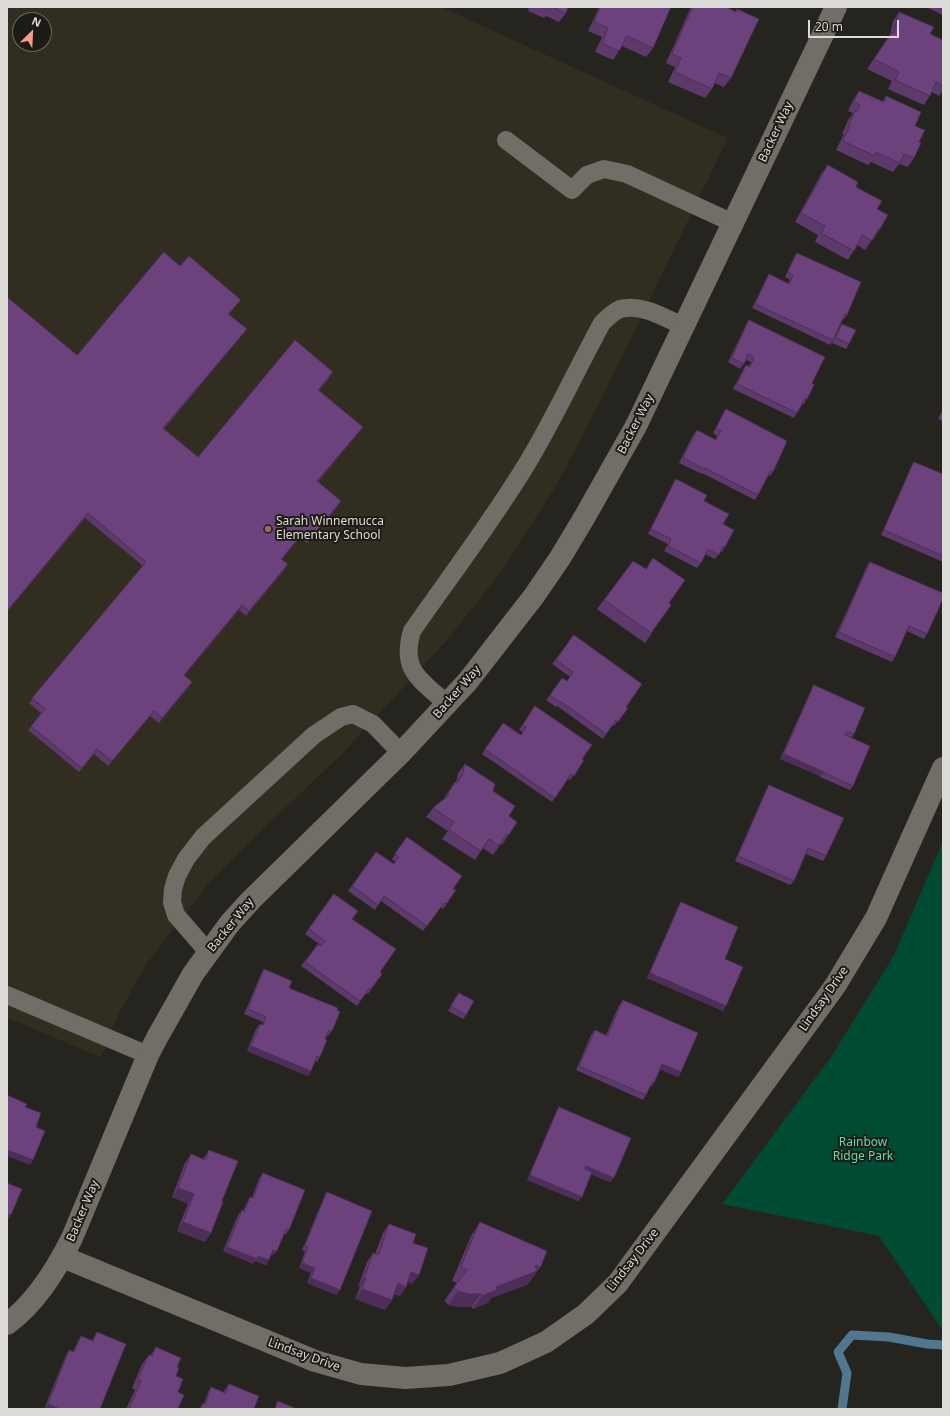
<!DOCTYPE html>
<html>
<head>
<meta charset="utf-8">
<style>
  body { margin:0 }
  #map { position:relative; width:950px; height:1416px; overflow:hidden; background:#26241e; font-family:"Noto Sans",sans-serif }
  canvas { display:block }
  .frame { position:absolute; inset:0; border:8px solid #dddbd7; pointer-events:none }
  .north { position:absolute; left:12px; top:12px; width:40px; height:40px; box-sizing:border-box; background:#1d1b15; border:1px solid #6a6863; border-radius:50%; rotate:24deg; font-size:11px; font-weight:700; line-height:16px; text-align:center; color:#dddbd7 }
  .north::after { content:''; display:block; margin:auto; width:14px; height:18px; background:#f49e87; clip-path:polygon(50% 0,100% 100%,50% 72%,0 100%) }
  .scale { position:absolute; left:808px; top:20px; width:91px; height:18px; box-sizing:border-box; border:2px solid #dddbd7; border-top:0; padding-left:5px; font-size:12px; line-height:14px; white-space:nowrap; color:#dddbd7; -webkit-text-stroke:3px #1d1b15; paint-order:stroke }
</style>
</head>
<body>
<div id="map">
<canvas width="950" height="1416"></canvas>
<div class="frame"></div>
<div class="north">N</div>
<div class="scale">20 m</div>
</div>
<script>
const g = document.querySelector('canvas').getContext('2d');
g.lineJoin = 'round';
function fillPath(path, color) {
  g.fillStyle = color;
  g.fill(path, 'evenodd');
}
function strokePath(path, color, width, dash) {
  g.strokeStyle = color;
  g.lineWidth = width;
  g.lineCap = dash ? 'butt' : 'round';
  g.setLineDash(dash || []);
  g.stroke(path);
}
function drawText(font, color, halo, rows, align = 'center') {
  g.font = font + ' "Noto Sans",sans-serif';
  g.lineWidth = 4;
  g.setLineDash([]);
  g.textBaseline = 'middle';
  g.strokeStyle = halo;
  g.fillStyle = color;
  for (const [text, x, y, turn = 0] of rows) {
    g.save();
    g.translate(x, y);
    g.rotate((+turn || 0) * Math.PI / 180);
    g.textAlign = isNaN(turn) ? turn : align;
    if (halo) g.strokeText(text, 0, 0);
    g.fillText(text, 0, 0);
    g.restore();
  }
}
fillPath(new Path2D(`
  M7 7H441L728 138 602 398 556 486 500 573 448 639 343 753 266 826 208 884 145 966 119 1013 101 1057 7 1018ZM20 20H44V44H20Z`), '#312d21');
fillPath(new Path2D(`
  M943 841V1331L879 1236 722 1204 831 1057 887 967 895 953Z`), '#004b34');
strokePath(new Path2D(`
  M842 1409 847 1373 838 1352 852 1335 889 1337 927 1344 943 1345`), '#50778f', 9);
strokePath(new Path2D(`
  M506 140 572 190 587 175 604 169 627 174 733 223
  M447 704C421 680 400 671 412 631 451 575 493 520 528 462 555 417 577 369 602 323 607 318 613 312 620 309 641 303 665 318 683 326
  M208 952 176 915 172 902 173 889 177 876 186 859 203 837 314 735 341 717 353 714 373 724 401 753
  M7 995 148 1055`), '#706e66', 18);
strokePath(new Path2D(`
  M63 1257 315 1361 361 1374 405 1378 449 1375 500 1363 546 1342 586 1314 618 1283 835 986 876 918 943 768
  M7 1324C36 1303 56 1270 72 1238L148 1055 158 1036 193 974 230 923 251 900 401 753 468 681 534 596 560 558 584 518 636 426 836 7`), '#706e66', 22);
fillPath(new Path2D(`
  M525 7H568L566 13 559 22 546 16 544 18 528 11 529 9Z
  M599 7H671L653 48 646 57 622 46 619 51 613 60 595 52 602 37 588 31Z
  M691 7H729L728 8 736 12 737 9 731 78 724 87 714 83 712 89 705 98 668 82 675 67 666 63Z
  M926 7H943V15Z
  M899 12 930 34 943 40V90L939 96 932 92 924 105 888 89 892 81 867 69 890 35 893 21Z
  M859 91 882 102 886 96 915 126 919 142 914 158 908 167 899 164 893 172 871 162 868 165 836 150 844 134H842L848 120 853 113 848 111 853 100Z
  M828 165 856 187 877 209 880 229 874 238H873L865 250 857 245 848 260 815 242 818 235 795 222 821 174Z
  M797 253 847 315 844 319H843L833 340 830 345 752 308 766 279 769 274 788 283 790 280 785 277 794 257Z
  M180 266 237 304 229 314 247 329 164 429 198 457 330 377 319 390 363 427 318 482 338 506 307 543 300 537 282 559 285 569 246 616 239 610 184 675 192 682 159 723 150 716 108 766 94 754 79 772 28 730 42 714 29 703 143 566 85 518 7 612V297L77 355Z
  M749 320 812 383 807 399 804 404H802L797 413 794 418 733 389 743 370 746 365 749 366 751 362 746 360 744 364 740 369 728 362 746 325Z
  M842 324 849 344 846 349 832 343 839 328Z
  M726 409 773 472 770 476 768 475 758 495 755 500 702 473V474L679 463 693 435 697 430 715 440 717 436 713 433 723 414Z
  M943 409V421L938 419Z
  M914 462 943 474V562L881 535 911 467Z
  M676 479 704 501 723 524 725 547 722 552 721 551 715 559 705 554 701 563 697 568 664 551 668 544 648 534 673 484Z
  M870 562 927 634 924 639 907 631 895 657 892 662 835 637 867 566Z
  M604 600 669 603 671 605 645 643 598 610 597 609Z
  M574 635 626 707 624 713 614 726 613 725 603 739 557 706 556 707 546 700 562 678 567 681 570 677 552 664Z
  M814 685 854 734 852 737 853 786 850 790 820 777V776L780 759 811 690Z
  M535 706 584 760 570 780 568 779 552 802 482 754 503 723 521 735 523 732 519 730Z
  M465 764 493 791 509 816 517 822 502 845 501 844 493 855 483 848 475 860 442 839 448 831 426 817 433 808 443 800 455 782H456L458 773Z
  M769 785 826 856 823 861 806 854 794 881 790 885 735 861 766 790Z
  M407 837 453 889V895L443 909 440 907 423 931 381 901 375 910 348 891 376 852 394 864 395 862 392 859Z
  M334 894 352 919 380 972 382 974 368 994 366 993 357 1006 301 966 318 944 321 946H322L305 934Z
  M681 902 725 959 726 1006 723 1011 647 978 678 907Z
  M264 969 289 988 332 1031 328 1036 327 1035 320 1057 317 1062 315 1061 311 1071 308 1076 247 1051 256 1029 260 1024 262 1025 263 1022 244 1014 261 974Z
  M459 993 466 1015 463 1019 448 1011Z
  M623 1000 681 1072 678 1077 660 1069 654 1083 651 1087H650L646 1095 643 1100 576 1070 591 1035 595 1030 606 1035 619 1005Z
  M559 1107 610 1182 591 1174 582 1197 578 1201 527 1180 556 1112Z
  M209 1150 205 1242 177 1231 188 1204 172 1197 185 1163 191 1154 203 1159Z
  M263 1173 289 1230 285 1235 283 1234 277 1251 273 1255H271L266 1265 255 1261 253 1264 223 1251 238 1215 242 1210 243 1211 247 1202 250 1197 252 1198 259 1178Z
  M327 1192 340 1290 336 1295 307 1283 311 1273 299 1268 305 1252 302 1250 324 1197Z
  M480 1222 541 1266 531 1280 527 1285 491 1298 488 1303 473 1309 471 1307H459L449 1305 444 1301 457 1283 452 1281 471 1236Z
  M389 1224 413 1243 419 1275 412 1284 408 1282 406 1287 400 1296 394 1294 392 1300 385 1310 355 1299 360 1287H358L367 1262 373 1253 375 1254 383 1233Z
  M97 1332 126 1344 44 1409 66 1355 69 1350 73 1352 78 1341 81 1336 92 1341 94 1337Z
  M156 1347 177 1367 176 1376 178 1392V1409H126L135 1390 132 1388 142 1364 149 1355 150 1356Z
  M229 1384 254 1409H199L203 1403 204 1404 208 1392 211 1387 224 1392 225 1389Z`), '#5d396c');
fillPath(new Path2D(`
  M247 329 243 334 160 433 163 428Z
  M363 427 359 432 314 486 317 481Z
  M341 501 338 506 307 543 311 538Z
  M88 513 85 518 7 612V611Z
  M304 532 300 537 278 563 281 559Z
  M288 564 285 569 246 616 249 611Z
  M242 605 239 610 181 680 184 675Z
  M192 682 189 687 159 723 162 718Z
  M154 711 150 716 108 766 112 761Z
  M784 754 824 772 820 776 780 759Z
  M650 973 726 1006 723 1011 647 978Z
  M251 1046 311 1071 308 1076 247 1051Z
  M662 1064 681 1072 678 1077 659 1069Z
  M7 1150 33 1160 30 1165 7 1156Z
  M586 1166 614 1178 610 1182 583 1171Z
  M530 1175 582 1197 578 1201 527 1180Z
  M178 1188 194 1194 188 1204 172 1197Z
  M7 1214 11 1215 8 1220H7Z
  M183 1222 211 1233 205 1242 177 1231Z
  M227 1247 258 1256 269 1260 266 1265 255 1261 253 1264 223 1251Z
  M273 1250 277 1251 273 1255 270 1254Z
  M302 1263 315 1268 311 1273 299 1268Z
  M538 1265 533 1273 537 1271 541 1266 531 1280 527 1285 491 1298 488 1303 473 1309 482 1296 496 1287Z
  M411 1272 419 1275 412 1284 405 1281Z
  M311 1278 340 1290 336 1295 307 1283Z
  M364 1278H366L360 1287H358Z
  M398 1283 406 1287 400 1296 391 1292Z
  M362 1289 392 1300 385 1310 355 1299Z
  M458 1291 481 1294 471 1307H459L449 1305Z
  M48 1404 60 1409H44Z`), '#4c2e58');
const building = new Path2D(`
  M546 7H551L550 9Z
  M553 7H568L566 13Z
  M601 7H671L653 48 627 36 619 51 602 43 608 28 594 22Z
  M693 7H729L728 8 736 12 737 9 759 19 731 78 719 73 712 89 675 72 681 58 672 54Z
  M899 12 934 27 930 34 943 40V85L936 82 930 96 895 80 899 72 874 59 892 32 894 33Z
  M859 91 884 102 886 96 921 112 915 126 925 130 919 142 921 143 914 158 904 154 900 163 876 152 875 156 843 141 850 125 849 124 855 111H857L860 105 854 102Z
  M828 165 858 182 856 187 882 201 877 209 888 215 880 229 879 228 872 241 862 235 854 251 821 233 825 226 801 213Z
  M164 252 180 266 189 256 241 300 228 314 247 329 163 428 198 457 295 340 333 372 318 390 363 427 317 481 341 501 311 538 304 532 281 559 288 564 249 611 242 605 184 675 192 682 162 718 154 711 112 761 97 749 82 768 31 726 45 709 32 698 146 562 88 513 7 611V297L77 355Z
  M797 253 861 282 847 315 845 314 833 340 755 304 769 274 789 284 793 275 788 272Z
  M749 320 825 357 812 383 814 385 807 399H805L797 413 737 384 746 365 750 367 754 357 748 354 744 364 732 358Z
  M842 324 856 330 849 344 836 338Z
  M726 409 787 441 773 472 771 470 758 495 705 468V469L683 458 697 430 716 440 721 431 716 429Z
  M914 462 943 474V556L884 530Z
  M676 479 707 495 704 501 729 514 723 524 734 530 725 547 723 546 719 555 708 549 701 563 668 546 671 539 651 529Z
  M653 558 685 580 669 603 671 605 651 633 604 600 633 561 646 569Z
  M870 562 943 593V599L927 634 909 626 895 657 839 632Z
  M574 635 642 684 626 707 628 708 618 722 616 720 606 734 560 701 559 702 550 695 562 678 567 681 573 672 556 660Z
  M814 685 865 708 854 734 847 731 845 735 870 746 853 786 823 772H824L784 754Z
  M535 706 592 745 582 759 584 760 574 776 571 774 555 798 485 749 503 723 521 735 526 727 523 725Z
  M465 764 495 784 493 791 515 806 509 816 517 822 508 836 507 834 499 846 489 839 481 851 449 830 454 822 433 808 449 795 448 793 455 782 457 783 462 776Z
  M769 785 844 818 826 856 808 848 794 881 738 856Z
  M407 837 462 876 453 889 456 890 446 904 444 903 427 926 384 896 378 905 352 886 376 852 394 864 399 857 395 854Z
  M334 894 358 911 352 919 396 949 380 972 382 974 371 989 370 988 360 1001 305 962 318 944 321 946 325 941 309 929Z
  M681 902 738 927 725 959 743 967 726 1006 650 973Z
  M264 969 292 981 289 988 338 1008 337 1010 340 1012 332 1031 329 1030 325 1039 327 1040 320 1057 317 1056 311 1071 251 1046 260 1024 263 1025 266 1017 248 1009Z
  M459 993 474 1001 466 1015 451 1006Z
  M623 1000 698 1033 681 1072 662 1064 654 1083 652 1082 646 1095 579 1066 595 1030 607 1036Z
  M7 1095 27 1104 25 1107 41 1113 36 1127 45 1131 33 1160 7 1150Z
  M559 1107 631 1138 614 1178 586 1166 585 1169 592 1172 582 1197 530 1175Z
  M209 1150 238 1161 222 1201 223 1202 211 1233 183 1222 194 1194 178 1188 191 1154 205 1160Z
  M263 1173 305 1190 289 1230 286 1229 277 1251 273 1250 269 1260 258 1256 257 1259 227 1247 242 1210 244 1212 250 1197 253 1198Z
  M7 1183 22 1189 11 1215 7 1214Z
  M327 1192 372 1211 340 1290 311 1278 315 1268 302 1263 308 1247 305 1246Z
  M480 1222 547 1251 541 1266 539 1268 538 1265 535 1266 537 1271 496 1287 497 1290 482 1296 481 1294H468L458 1291 454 1287 467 1270 461 1267Z
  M389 1224 416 1234 413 1243 428 1248 419 1275 411 1272 406 1287 398 1283 392 1300 362 1289 366 1278H364L373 1253 378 1255Z
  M97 1332 126 1344 100 1409H60L48 1404 69 1350 74 1352 81 1336 93 1341Z
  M156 1347 181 1358 177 1367 179 1368 176 1376 183 1379 178 1392 184 1395 178 1409H129L141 1381 138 1379 149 1355 152 1356Z
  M229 1384 259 1396 254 1409H200L203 1403 205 1404 211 1387 225 1393Z
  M278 1401 297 1409H275Z`);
fillPath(building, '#6c427d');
strokePath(building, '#4c2e58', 1);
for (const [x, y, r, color] of [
  [268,529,4,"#8d6e63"]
]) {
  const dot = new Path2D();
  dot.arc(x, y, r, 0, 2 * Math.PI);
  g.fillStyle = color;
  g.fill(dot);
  strokePath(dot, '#1d1b15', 1.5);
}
drawText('12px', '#dddbd7', '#1d1b15', [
  ["Backer Way",776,132,-65],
  ["Backer Way",636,424,-63],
  ["Backer Way",457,692,-49],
  ["Backer Way",231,925,-51],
  ["Lindsay Drive",824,999,-55],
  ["Backer Way",83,1211,-67],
  ["Lindsay Drive",633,1260,-52],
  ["Lindsay Drive",304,1355,20]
]);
drawText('12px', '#dddbd7', '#1d1b15', [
  ["Sarah Winnemucca",276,522],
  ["Elementary School",276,536]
], 'left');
drawText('12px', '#5edcac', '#1d1b15', [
  ["Rainbow",863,1143],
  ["Ridge Park",863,1157]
]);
</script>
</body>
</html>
